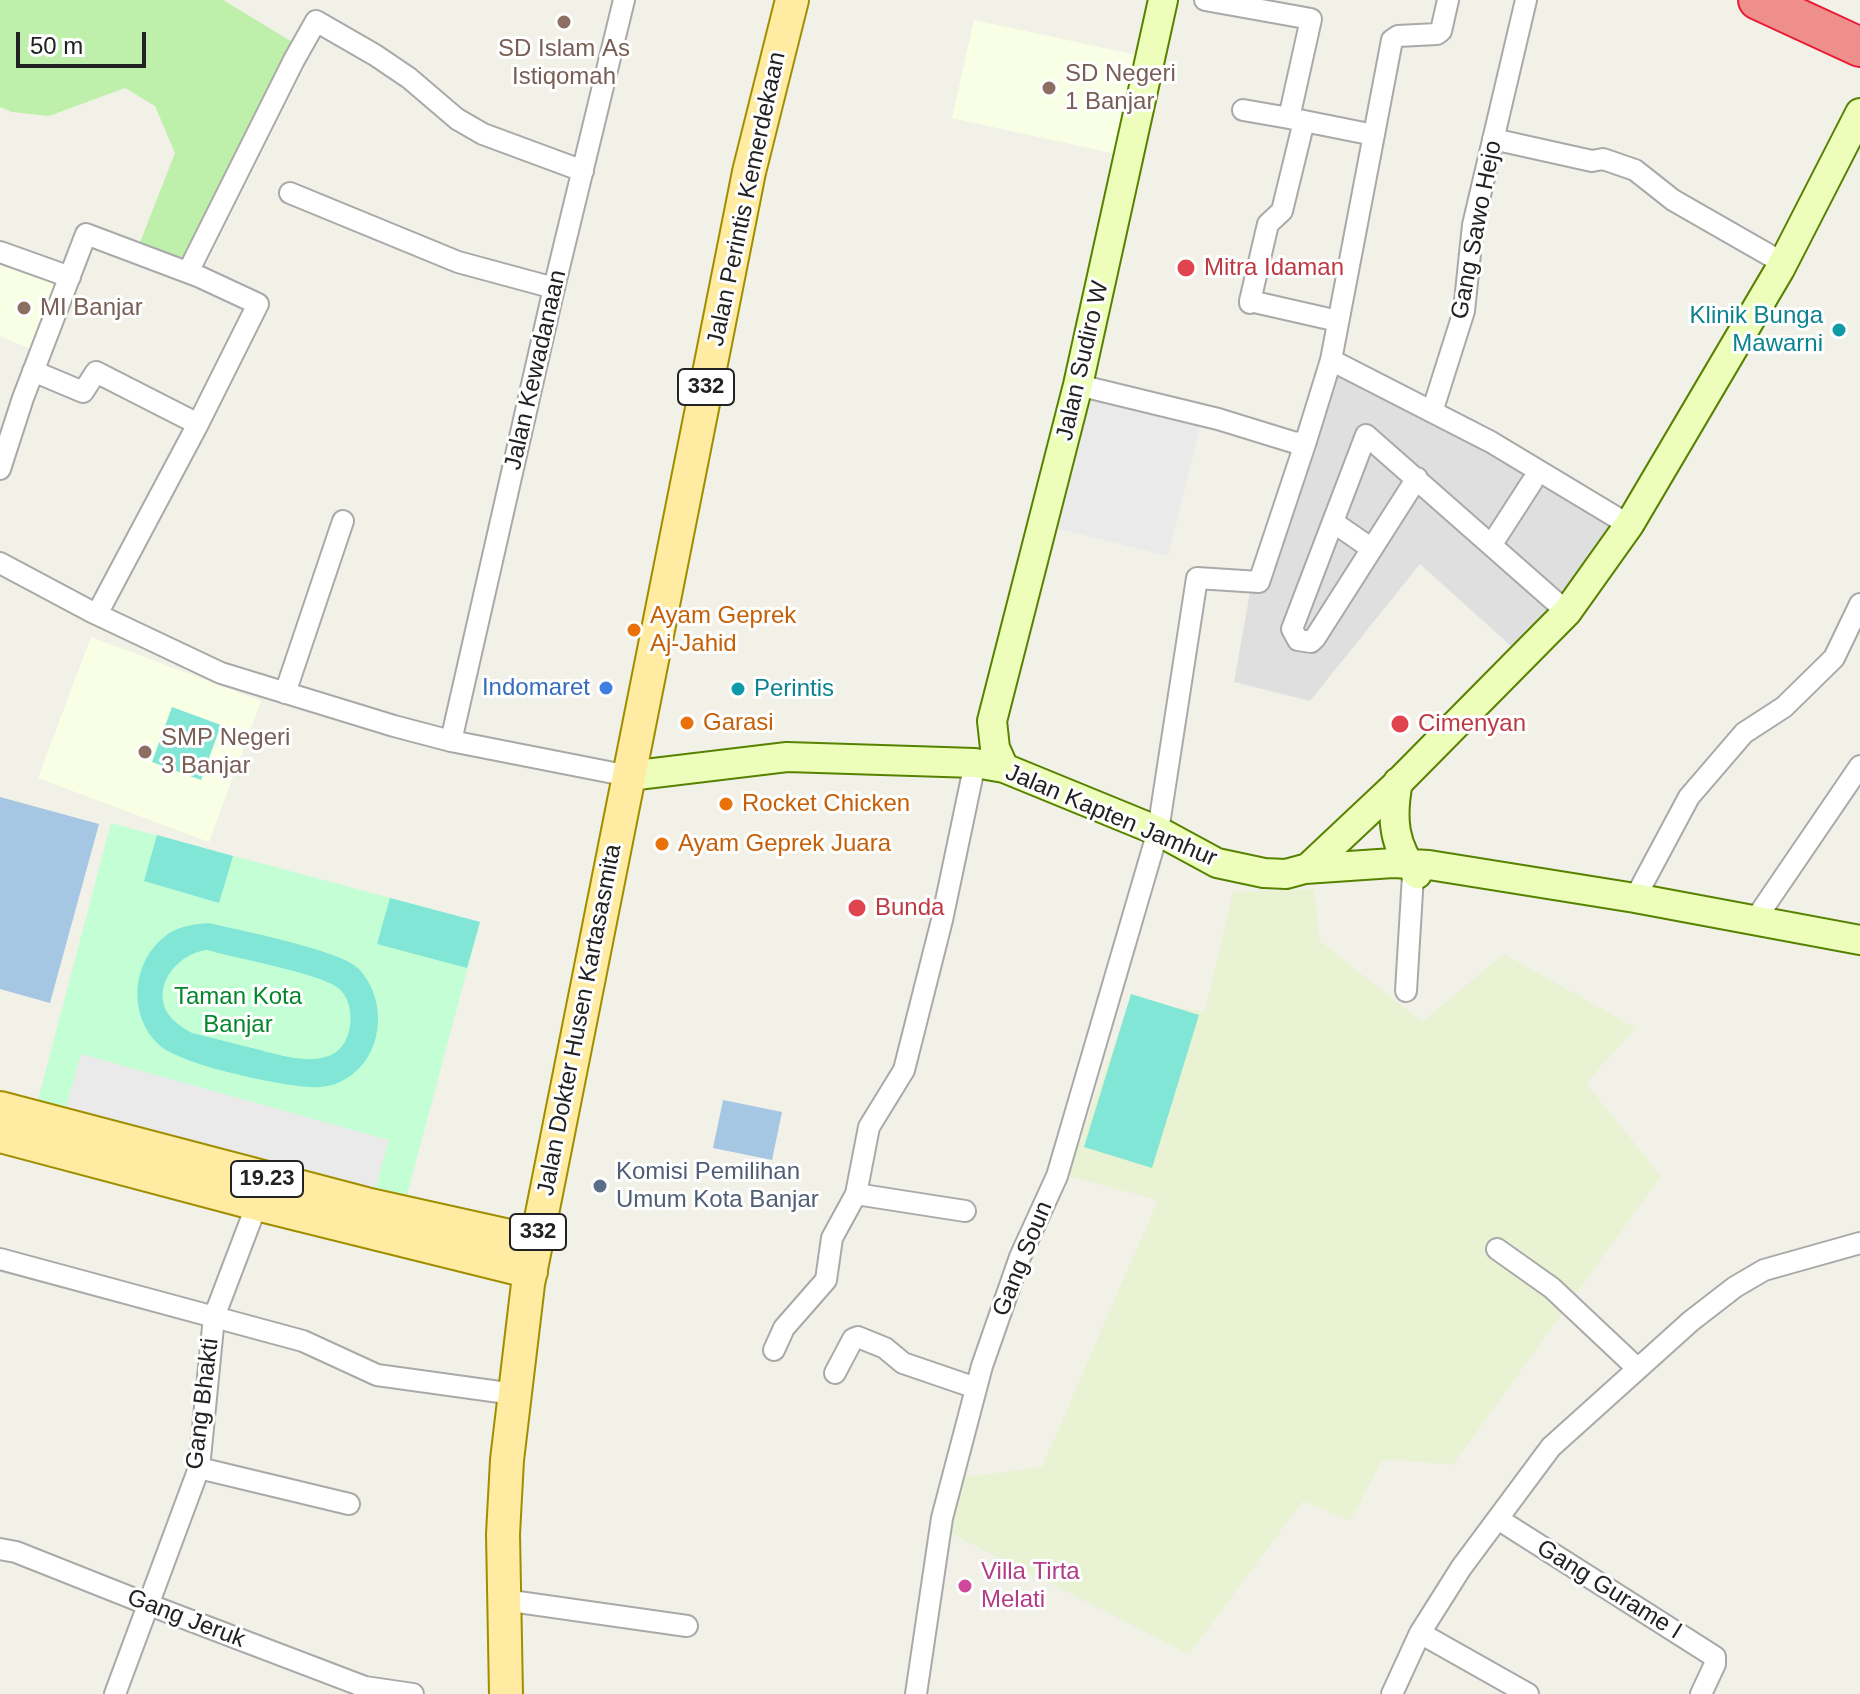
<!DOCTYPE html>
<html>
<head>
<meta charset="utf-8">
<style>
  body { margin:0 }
  #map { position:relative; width:1860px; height:1694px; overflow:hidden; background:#f2f1e8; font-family:Helvetica,sans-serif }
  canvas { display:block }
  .scale { position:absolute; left:16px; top:32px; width:130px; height:36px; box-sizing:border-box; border:4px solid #222; border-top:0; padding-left:10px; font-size:24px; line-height:28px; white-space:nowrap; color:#222; -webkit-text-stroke:6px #fff; paint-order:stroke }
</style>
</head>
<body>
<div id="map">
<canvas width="1860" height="1694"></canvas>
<div class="scale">50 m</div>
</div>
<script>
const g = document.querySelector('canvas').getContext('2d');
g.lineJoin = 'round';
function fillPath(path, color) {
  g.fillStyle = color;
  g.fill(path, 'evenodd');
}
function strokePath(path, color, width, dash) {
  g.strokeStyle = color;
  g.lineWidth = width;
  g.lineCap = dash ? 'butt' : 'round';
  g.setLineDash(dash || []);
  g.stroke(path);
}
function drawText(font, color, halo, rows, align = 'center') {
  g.font = font + ' Helvetica,sans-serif';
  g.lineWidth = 6;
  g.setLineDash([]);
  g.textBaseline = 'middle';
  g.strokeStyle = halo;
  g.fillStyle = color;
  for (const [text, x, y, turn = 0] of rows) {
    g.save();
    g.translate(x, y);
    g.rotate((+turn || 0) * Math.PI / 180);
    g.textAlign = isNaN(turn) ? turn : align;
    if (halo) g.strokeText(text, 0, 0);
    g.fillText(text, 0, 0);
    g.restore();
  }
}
fillPath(new Path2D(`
  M1331 360 1629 525 1523 657 1420 564 1310 701 1234 682 1252 581Z`), '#e0dfdf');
fillPath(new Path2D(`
  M974 20 1146 57 1125 156 952 118Z
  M0 256 60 281 31 349 0 336Z
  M91 637 261 701 209 842 38 778Z`), '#f9ffe5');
fillPath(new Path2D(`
  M1314 889 1320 941 1422 1022 1504 954 1636 1028 1586 1083 1661 1176 1453 1465 1383 1459 1350 1521 1303 1501 1189 1654 941 1528 952 1479 1042 1467 1158 1200 1068 1176 1130 999 1205 1012 1233 892Z`), '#e9f2d3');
fillPath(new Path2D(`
  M0 0H223L294 43 184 265 139 245 175 153 155 106 125 88 49 116 12 112 0 107Z`), '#beefab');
fillPath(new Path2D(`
  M111 823 480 922 403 1210 35 1111Z`), '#c4fed5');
fillPath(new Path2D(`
  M172 707 221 725 201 780 152 762Z
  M157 835 233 856 219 903 144 881Z
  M390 898 480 922 467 968 377 944Z
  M209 923C238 930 341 950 359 969 390 1003 383 1062 340 1082 328 1088 311 1088 298 1086 267 1082 182 1065 159 1045 127 1015 131 960 168 934 180 926 195 924 209 923ZM207 950C235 958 317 973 337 987 349 996 352 1013 350 1026 342 1077 284 1056 252 1048 232 1043 212 1038 192 1033 183 1028 172 1021 167 1012 152 983 180 953 207 950Z
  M1131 994 1199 1015 1152 1168 1084 1147Z`), '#81e6d6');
fillPath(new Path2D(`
  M1078 385 1203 416 1168 556 1043 525Z
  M81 1054 389 1140 372 1201 63 1118Z`), '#eaeaea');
fillPath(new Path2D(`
  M0 797 99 824 50 1003 0 989Z
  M723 1100 782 1112 772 1160 713 1148Z`), '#a6c7e3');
const street = new Path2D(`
  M1205 0 1311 19 1289 118 1304 121 1282 211 1268 224 1250 301
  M1243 110 1289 118
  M1304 121 1374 135
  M1493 139 1592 161 1603 159 1635 170 1673 200 1783 263
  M290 193 458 262 554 288
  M0 252 70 277
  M188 272 294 60 316 21 375 55 409 78 457 119 483 134 583 171
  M1250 303V301L1338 321
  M1331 360 1491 442 1629 525
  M33 371 83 392 96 372 198 424 97 614
  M1078 385 1218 419 1296 443 1306 441 1331 360 1392 40 1398 36 1437 34 1441 31 1448 0
  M1432 412 1464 311 1473 225 1526 0
  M0 469 23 398 86 234 200 277 258 304 198 424
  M1417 478 1315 638 1311 642 1298 640 1292 629 1366 435 1567 612
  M1333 522 1372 549
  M1492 544 1532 482
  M0 563 92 612 221 673 394 726 451 741 629 776
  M285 693 343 521
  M451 741 554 288 624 0
  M1635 898 1689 797 1744 733 1784 707 1834 658 1860 604
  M1755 920 1860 766
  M1406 991 1413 875
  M856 1194 965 1211
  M1497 1249 1552 1288 1638 1369
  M0 1259 303 1341 377 1375 514 1394
  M774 1350 784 1328 826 1280 832 1238 856 1194 869 1127 904 1070 942 920 975 763
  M835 1373 853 1339 858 1337 885 1348 903 1363 976 1388
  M199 1468 349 1504
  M1498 1519 1715 1657V1664L1701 1694
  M0 1549 16 1552 147 1604 365 1687 364 1694
  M504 1600 687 1626
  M1420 1633 1528 1694
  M365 1687 413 1694
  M115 1694 199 1468 214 1317 257 1204
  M916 1694 942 1518 982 1366 1020 1257 1057 1176 1158 831 1197 578 1259 582 1306 441
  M1392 1694 1420 1633 1461 1568 1551 1447 1691 1321 1735 1287 1764 1270 1860 1243`);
const secondary = new Path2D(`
  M1004 768 995 748 992 721 1078 385 1163 0
  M629 776 787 757 975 763 1004 768 1158 831 1217 863 1264 873 1286 874 1308 868 1392 789 1567 612 1629 525 1780 269 1860 113
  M1398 782C1391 817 1393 847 1417 874
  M1305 869 1393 863 1429 865 1635 898 1860 940`);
const primary = new Path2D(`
  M0 1108 366 1204 537 1242
  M0 1136 257 1204 531 1272
  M506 1694 503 1534 507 1460 528 1284 749 172 792 0`);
const highway = new Path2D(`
  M1758 0 1860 47`);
strokePath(street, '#a9a9a9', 24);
strokePath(secondary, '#578200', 32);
strokePath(primary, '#a08e00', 36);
strokePath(highway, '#e81d35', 42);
strokePath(street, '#fff', 20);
strokePath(secondary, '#ecfeba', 28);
strokePath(primary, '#ffeba1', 32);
strokePath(highway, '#ee8f8c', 38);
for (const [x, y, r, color] of [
  [564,22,8,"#8d6e63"],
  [1049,88,8,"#8d6e63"],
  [1186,268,10,"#e0444e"],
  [24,308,8,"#8d6e63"],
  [1839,330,8,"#0f9aa8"],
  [634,630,8,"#e8710a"],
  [606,688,8,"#3f7fe0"],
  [738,689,8,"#0f9aa8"],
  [687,723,8,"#e8710a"],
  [1400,724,10,"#e0444e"],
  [145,752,8,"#8d6e63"],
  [726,804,8,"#e8710a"],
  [662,844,8,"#e8710a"],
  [857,908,10,"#e0444e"],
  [600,1186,8,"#5c6f8a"],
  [965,1586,8,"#d1479c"]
]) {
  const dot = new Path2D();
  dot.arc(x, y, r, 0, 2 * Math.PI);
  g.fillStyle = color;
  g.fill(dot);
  strokePath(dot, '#fff', 3);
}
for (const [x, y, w] of [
  [706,387,56],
  [267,1179,72],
  [538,1232,56]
]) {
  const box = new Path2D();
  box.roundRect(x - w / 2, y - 18, w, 36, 6);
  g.fillStyle = '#fff';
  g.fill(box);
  strokePath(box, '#222', 2);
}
drawText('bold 22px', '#222', null, [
  ["332",706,387],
  ["19.23",267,1179],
  ["332",538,1232]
]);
drawText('24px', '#785e54', '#fff', [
  ["SD Islam As",564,49,"center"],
  ["Istiqomah",564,77,"center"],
  ["SD Negeri",1065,74],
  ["1 Banjar",1065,102],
  ["MI Banjar",40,308],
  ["SMP Negeri",161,738],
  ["3 Banjar",161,766]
], 'left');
drawText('24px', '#222', '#fff', [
  ["Jalan Perintis Kemerdekaan",747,199,-78],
  ["Gang Sawo Hejo",1477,230,-79],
  ["Jalan Sudiro W",1083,361,-77],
  ["Jalan Kewadanaan",536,370,-77],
  ["Jalan Kapten Jamhur",1111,816,23],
  ["Jalan Dokter Husen Kartasasmita",580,1020,-79],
  ["Gang Soun",1023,1259,-68],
  ["Gang Bhakti",203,1404,-83],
  ["Gang Gurame I",1609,1590,32],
  ["Gang Jeruk",186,1619,21]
]);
drawText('24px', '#be3a42', '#fff', [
  ["Mitra Idaman",1204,268],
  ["Cimenyan",1418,724],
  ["Bunda",875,908]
], 'left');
drawText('24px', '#0d838f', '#fff', [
  ["Klinik Bunga",1823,316],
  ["Mawarni",1823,344],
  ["Perintis",754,689,"left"]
], 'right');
drawText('24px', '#c56008', '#fff', [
  ["Ayam Geprek",650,616],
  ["Aj-Jahid",650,644],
  ["Garasi",703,723],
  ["Rocket Chicken",742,804],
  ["Ayam Geprek Juara",678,844]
], 'left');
drawText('24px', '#366cbe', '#fff', [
  ["Indomaret",590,688]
], 'right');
drawText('24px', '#05862c', '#fff', [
  ["Taman Kota",238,997],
  ["Banjar",238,1025]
]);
drawText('24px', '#4e5e75', '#fff', [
  ["Komisi Pemilihan",616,1172],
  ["Umum Kota Banjar",616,1200]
], 'left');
drawText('24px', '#b23c85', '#fff', [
  ["Villa Tirta",981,1572],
  ["Melati",981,1600]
], 'left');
</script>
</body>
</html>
